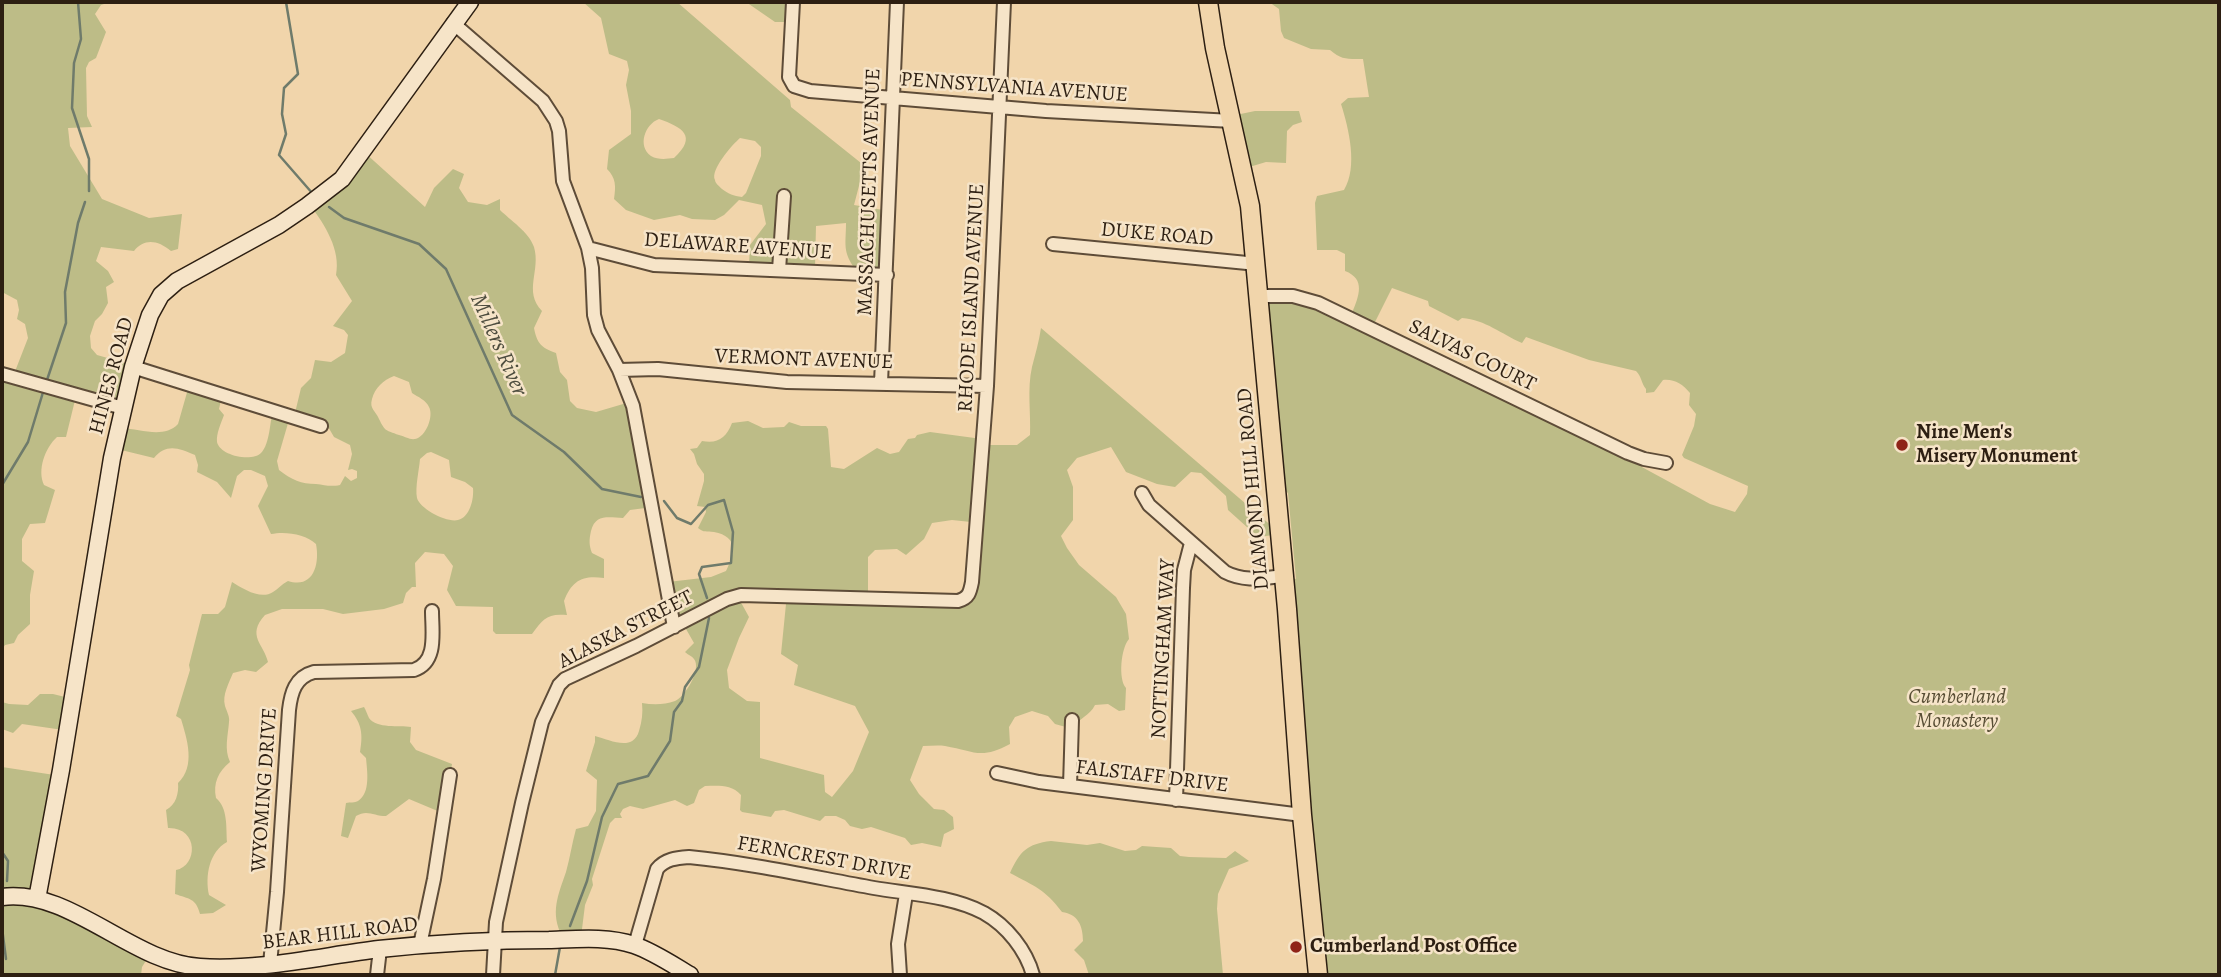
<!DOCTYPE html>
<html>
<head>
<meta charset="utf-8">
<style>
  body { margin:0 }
  #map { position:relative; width:2221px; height:977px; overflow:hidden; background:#f1d5ab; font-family:Alegreya,serif }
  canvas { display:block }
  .frame { position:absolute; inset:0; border:4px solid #2d1f12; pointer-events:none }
</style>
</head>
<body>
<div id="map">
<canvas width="2221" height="977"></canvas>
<div class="frame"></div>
</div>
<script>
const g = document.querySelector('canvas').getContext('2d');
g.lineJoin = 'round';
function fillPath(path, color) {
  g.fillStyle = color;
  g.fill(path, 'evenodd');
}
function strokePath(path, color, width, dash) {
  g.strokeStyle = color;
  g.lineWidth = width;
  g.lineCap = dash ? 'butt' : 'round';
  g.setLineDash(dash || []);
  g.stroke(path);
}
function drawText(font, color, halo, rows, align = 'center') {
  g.font = font + ' Alegreya,serif';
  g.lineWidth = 5;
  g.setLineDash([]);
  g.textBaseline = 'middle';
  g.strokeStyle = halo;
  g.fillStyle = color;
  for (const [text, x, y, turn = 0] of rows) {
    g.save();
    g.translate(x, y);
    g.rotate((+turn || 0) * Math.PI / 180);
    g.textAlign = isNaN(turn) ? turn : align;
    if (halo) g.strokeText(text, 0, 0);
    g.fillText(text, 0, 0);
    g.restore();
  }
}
fillPath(new Path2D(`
  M2 2H110L101 5 95 14 106 32 96 58 89 62 86 68 87 116 92 127 68 128 70 146 102 199 149 218 182 214 178 249 171 251C158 240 144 238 134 251L101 247 96 261 108 271 114 282 106 287 108 303 102 314 95 321 90 336 91 348 97 355 136 366 127 402 77 392 66 437H57C45 448 37 470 44 485L55 490 45 523 30 524 22 539V561L34 571 30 595V624L18 635 14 643 5 645 2 650V372L14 374 28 338 25 324 17 319 19 310 17 300 2 292Z
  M583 2H677L790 100 791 107 866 167 861 170 860 182 854 205 889 211 885 271 856 270C842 252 846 244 846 223L816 226 815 268 749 266 750 245 766 224 762 205 739 200 724 215 715 220 692 219 680 215 654 220 626 210 614 199C616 186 616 178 607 169L609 150 631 134V111L626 85 629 70 627 61 609 54 601 18ZM659 119C682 127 698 136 674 158 666 159 658 160 651 156 637 146 645 124 659 119ZM740 138 755 141 761 147V156L746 193 742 197C733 196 729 194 722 189 720 187 715 183 715 180 710 170 732 145 740 138Z
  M746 2H794V22H775Z
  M1269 2H2219V975H1322L1287 577 1296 579 1288 493 1279 486 1263 291 1352 313C1359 296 1366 279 1345 271V254L1337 250H1317L1315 203 1317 196 1344 190C1358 167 1349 129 1341 104L1348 98 1369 97 1363 59C1347 59 1342 60 1330 50L1311 49 1284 38 1281 31 1279 9ZM1392 288 1428 301 1429 306 1458 321 1462 318C1486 320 1501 334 1522 343L1526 337 1589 360 1636 371C1642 377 1641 383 1646 389V393L1654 392 1663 380C1675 379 1682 384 1690 393L1689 405 1696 414 1694 426 1682 455 1684 458 1748 486 1747 494 1735 512 1710 504 1640 466 1643 454 1374 324Z
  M1255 111H1299L1302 122 1293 125 1287 131 1286 163 1266 162 1246 168 1231 116Z
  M364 152 425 207 434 188 453 169 464 174 459 188 468 202 487 205 500 199V210C510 220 529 232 534 247 541 271 523 291 542 311L534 328C537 343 541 348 556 353L560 372 567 380 570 401 577 408 596 412 630 402 653 507 630 510 623 518C608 517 595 514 591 531 589 540 589 545 592 553L604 559V578C583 575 572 580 564 601L567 615C547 613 543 619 532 634H496L493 631V607L456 606 447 590 453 566 444 554 425 552 415 563 416 587H412L406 593 403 603 384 609 343 614 323 609H282L265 615C246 636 264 644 268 662L256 672 245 670 233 673C229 683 222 695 225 706 227 712 230 717 229 722 228 736 224 749 230 762 218 772 213 783 216 798 228 808 226 827 227 842 209 852 205 876 209 895L226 905 213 913 200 914C196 898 189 899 175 894L176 870C198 866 199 827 168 828L166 810C176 805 179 793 178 783 196 766 187 739 181 719L176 716 190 670 189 665 202 614H218L225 607 232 582C243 589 261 600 273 592 278 589 282 584 288 581 313 589 320 565 316 544 306 534 285 531 271 534L258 506 268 486 265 476 251 470H244L237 476 231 498 217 482 197 472 198 465 195 455C179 448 166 443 154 458L117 449 122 428C140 429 164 439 178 424L190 382 223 392 219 409 224 415C221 423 216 434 217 442 220 456 252 462 261 453 270 444 270 421 273 409L291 413 277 461 279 470C292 480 301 484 316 484 325 485 330 487 340 485L345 476 351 481 357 478V471L352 469 348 470 352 454 350 445 334 437 327 425 295 413 301 388 311 378 315 360 331 362 345 353 348 335 344 330 333 326 352 301 336 275C341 250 325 225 310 205ZM394 376 409 382 412 393C418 397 426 400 429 407 434 416 426 437 415 439 410 440 404 436 399 435 385 430 385 431 379 419 376 411 369 409 372 399 375 388 383 380 394 376ZM431 452 449 460 451 477 465 482 473 488C474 499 470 517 458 520 447 523 420 509 417 498 415 487 419 471 420 459L427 453Z
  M1041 328 1281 534 1258 537 1228 510 1226 496 1201 473 1191 472 1175 487 1157 484 1126 472 1111 447 1077 458 1067 470 1073 487V520L1061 536 1067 548 1079 565 1116 597 1126 614 1129 639C1121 648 1118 679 1126 688L1125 710 1119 711 1108 704 1095 705C1090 716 1078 718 1073 729L1055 724 1048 716 1032 711 1015 717 1009 727 1010 744C981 760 974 751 945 746 938 745 930 746 923 746L910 780 919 794 934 809 944 810 953 817 954 829 944 834 941 847 922 843 911 845 905 838 871 827 862 829 850 826 845 820 836 816H825L820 821 784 810 775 811 771 817 742 812 740 810 741 795C731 784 718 786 705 786L699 790 694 803 687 806 675 800 643 809 630 806 623 809 620 814 622 818H615L610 823 592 879 593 885 585 905 581 937 562 936C550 913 558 895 566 872 570 858 572 843 576 829L588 826 596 811 597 780 586 771 595 742V736C610 740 633 752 639 731 642 721 643 713 642 703 653 705 664 705 675 701 685 697 702 669 694 659 692 656 688 655 685 652L694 643 682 622 676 623 668 582 711 577 726 571C735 553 739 537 714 532 706 531 704 533 698 528L706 512 705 507 697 506 704 481V474L697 464 694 454 690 449 697 448 702 441C718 444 726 438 732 423L748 421 763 428 784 427 789 422 801 426H826L828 429 831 467 844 469 877 448 890 454 899 452 908 439 915 438 917 435 930 432 982 439 984 445H1017L1030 435C1031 413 1027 389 1032 367 1035 355 1039 342 1041 328ZM952 520 971 522 967 596 868 595V557L875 550 897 549 906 555 924 539 932 523ZM787 594 781 654 798 665 794 685 855 706 869 732 853 771 832 797 825 792 824 775 760 758V702L747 701 729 688 727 670 739 638 749 617 738 597Z
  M40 694H53L73 699 70 731 22 724 13 733 2 729V702L9 704 28 705Z
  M364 707C366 710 367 714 369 718 377 729 399 725 411 727L410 742 416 750 452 764 445 806 440 812 409 799 386 816C374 816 367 809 356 816L348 838 341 836 346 803C350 802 355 803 358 801 371 793 367 770 366 758L360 752C363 735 362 724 351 711Z
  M2 767 61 776 39 893 152 951 142 967 141 975H2Z
  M1051 841 1087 845 1100 843 1125 851 1136 850 1142 846 1171 848 1180 856 1189 857 1226 858 1235 851 1249 861 1229 869 1218 894 1217 909 1223 975H1089L1084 960 1074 950 1083 941C1083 926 1078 914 1062 912 1045 889 1034 886 1010 873 1020 851 1027 844 1051 841Z`), '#bdbc87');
strokePath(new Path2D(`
  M78 2 81 39 74 63 72 108 89 159V191
  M286 2 298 74 284 88 282 114 286 134 279 155 313 194
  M329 207 344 218 419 244 446 269 512 415 564 452 602 489 641 497
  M46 383 66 323 65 292 78 223 85 202
  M2 485 28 442 44 389
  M664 501 677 518 691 524 708 505 724 500 733 532 731 563 702 567 699 574 707 598
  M2 852 8 861 7 881
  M570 926 587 881 602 817 618 784 648 776 670 741 674 712 682 701 685 687 699 667 709 618
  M2 928 6 959
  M555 975 560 947`), '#6f7b6b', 2.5);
const street = new Path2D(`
  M793 2 789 77 794 86 810 91 1046 111 1232 121
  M453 23 543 101 556 121 559 131 563 181 588 248 592 268 594 315 598 330 619 370 633 406 674 627
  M1053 244 1247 263 1256 260
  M588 248 654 265 887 275
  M779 270 784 196
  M1259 296H1293L1318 303 1628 453 1644 459 1666 463
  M133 367 321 426
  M619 370 658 369 787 382 987 386
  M2 374 123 408
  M881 383 897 2
  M1142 493 1149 505 1225 572C1244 582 1263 578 1284 576
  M997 773 1039 782 1302 815
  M1070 786 1072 720
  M1176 800 1183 588 1184 570 1191 543
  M420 945 434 879 450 775
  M635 945 657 869C665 859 676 858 689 857 751 863 813 877 874 888 910 894 952 896 984 913 1007 926 1026 950 1033 975
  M270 964 277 892 289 710C291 693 295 677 314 672L414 670C438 662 432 632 432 611
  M377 975 380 949
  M493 975 496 922 522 803 542 722 559 685 565 679 636 646 727 599 741 595 958 601C969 598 970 592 972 582L987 386 1004 2
  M900 975 898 944 906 894`);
const secondary = new Path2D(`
  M2 897C70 888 132 963 200 967 258 971 322 956 379 949 436 943 493 940 549 940 577 939 608 936 634 945 654 952 673 965 690 975
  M37 899 61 770 112 458 133 367 150 315 161 295 177 281 279 225 307 206 342 179 470 2`);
const primary = new Path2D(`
  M1208 2 1215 48 1250 206 1287 609 1302 815 1318 975`);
strokePath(street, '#5e4c38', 16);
strokePath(secondary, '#2d1f12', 19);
strokePath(primary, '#2d1f12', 21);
strokePath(street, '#f6e4c8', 12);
strokePath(secondary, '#f6e4c8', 16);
strokePath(primary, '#f1d5ab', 18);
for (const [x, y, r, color] of [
  [1902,445,7,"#8f2418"],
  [1296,947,7,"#8f2418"]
]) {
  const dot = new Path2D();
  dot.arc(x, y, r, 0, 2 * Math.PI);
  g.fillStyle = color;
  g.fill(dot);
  strokePath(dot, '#f6e4c8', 2.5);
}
drawText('21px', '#2d1f12', '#f6e4c8', [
  ["PENNSYLVANIA AVENUE",1014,88,4],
  ["MASSACHUSETTS AVENUE",870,192,-88],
  ["DUKE ROAD",1157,235,5],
  ["DELAWARE AVENUE",738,247,4],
  ["RHODE ISLAND AVENUE",972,298,-87],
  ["SALVAS COURT",1472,356,26],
  ["VERMONT AVENUE",804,360,2],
  ["HINES ROAD",112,376,-75],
  ["DIAMOND HILL ROAD",1254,489,-95],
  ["ALASKA STREET",626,630,-27],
  ["NOTTINGHAM WAY",1164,649,-87],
  ["FALSTAFF DRIVE",1152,777,7],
  ["WYOMING DRIVE",265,790,-86],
  ["FERNCREST DRIVE",824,859,10],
  ["BEAR HILL ROAD",340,934,-7]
]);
drawText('bold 21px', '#2d1f12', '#f6e4c8', [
  ["Nine Men's",1916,433],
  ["Misery Monument",1916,457],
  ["Cumberland Post Office",1310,947]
], 'left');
drawText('italic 21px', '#584e35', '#f6e4c8', [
  ["Cumberland",1957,698],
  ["Monastery",1957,722]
]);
drawText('italic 23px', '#4e4d3f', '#f6e4c8', [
  ["Millers River",498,345,66]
]);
</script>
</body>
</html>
